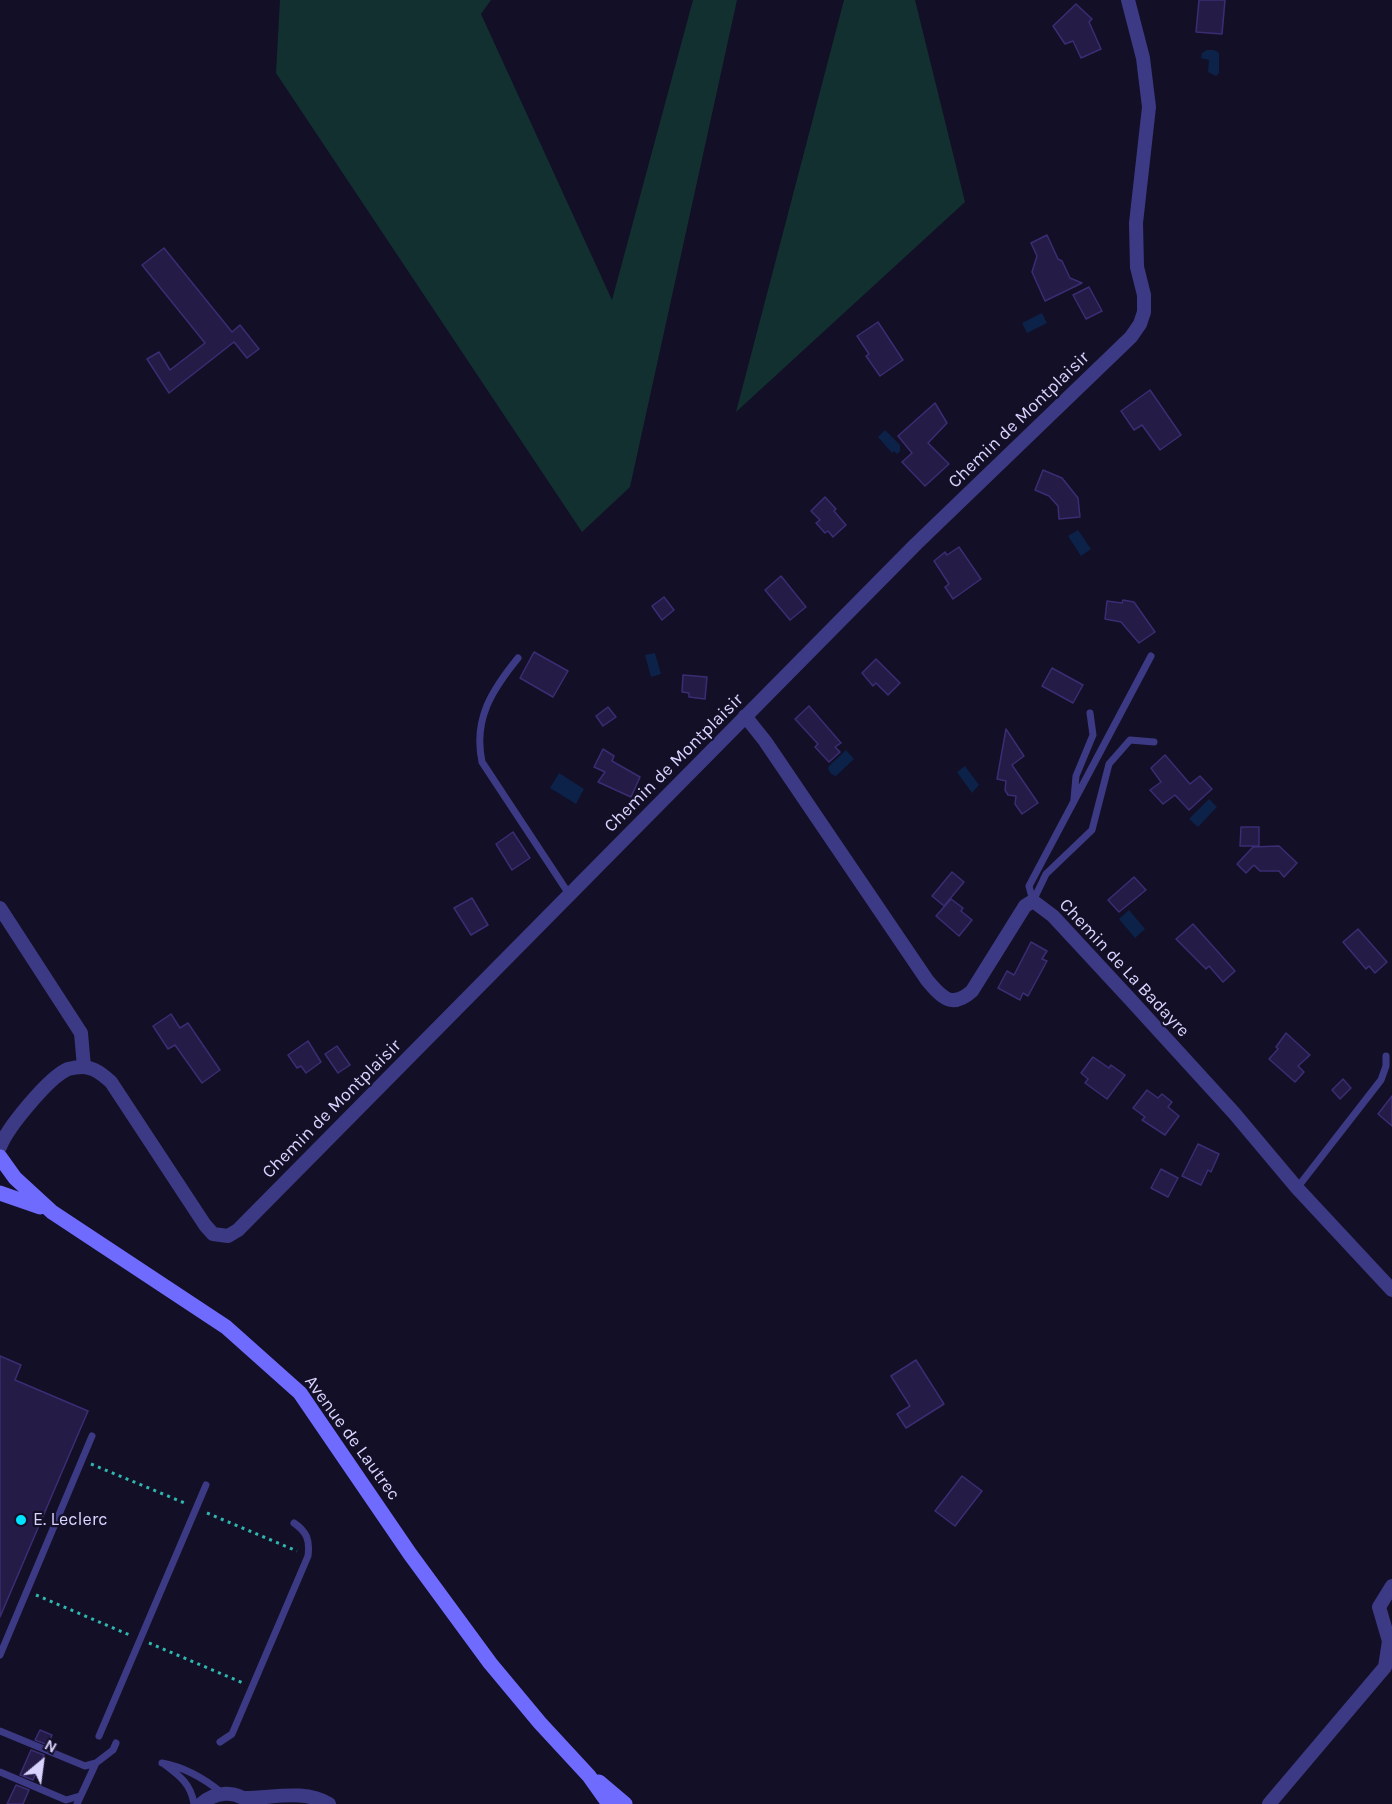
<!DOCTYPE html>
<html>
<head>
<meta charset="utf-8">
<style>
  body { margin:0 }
  #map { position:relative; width:1392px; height:1804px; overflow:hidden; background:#130f26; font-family:Karla,sans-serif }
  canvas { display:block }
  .north { position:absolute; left:12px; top:1732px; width:60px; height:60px; -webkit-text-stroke:4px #130f26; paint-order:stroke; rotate:29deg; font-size:16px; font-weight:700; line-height:24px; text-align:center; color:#d9d4ff }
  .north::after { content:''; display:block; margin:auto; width:21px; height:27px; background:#d9d4ff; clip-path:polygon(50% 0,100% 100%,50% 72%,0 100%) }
</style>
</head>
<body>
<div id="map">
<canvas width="1392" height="1804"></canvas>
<div class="north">N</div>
</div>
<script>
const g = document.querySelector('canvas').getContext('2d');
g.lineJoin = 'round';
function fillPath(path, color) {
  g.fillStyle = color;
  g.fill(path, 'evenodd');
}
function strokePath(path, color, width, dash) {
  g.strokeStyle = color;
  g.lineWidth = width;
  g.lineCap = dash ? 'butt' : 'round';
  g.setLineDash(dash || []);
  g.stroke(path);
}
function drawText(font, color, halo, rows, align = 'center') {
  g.font = font + ' Karla,sans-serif';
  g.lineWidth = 4.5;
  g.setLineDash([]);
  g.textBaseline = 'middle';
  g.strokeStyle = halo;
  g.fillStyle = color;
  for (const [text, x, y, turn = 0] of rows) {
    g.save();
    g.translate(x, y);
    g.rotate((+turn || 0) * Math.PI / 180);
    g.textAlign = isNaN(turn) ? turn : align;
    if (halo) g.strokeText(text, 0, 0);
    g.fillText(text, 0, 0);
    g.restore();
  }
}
fillPath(new Path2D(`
  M280 0H491L481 14 612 300 693 0H737L630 487 582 532 276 73Z
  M844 0H915L965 202 736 412Z`), '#12302f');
fillPath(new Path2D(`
  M1207 50H1214L1219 53V73L1216 76 1208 72 1209 60 1201 58 1202 53Z
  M1042 313 1047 323 1027 333 1022 323Z
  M885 430 900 445V451L897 454 894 451 892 453 878 437Z
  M1078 530 1091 549 1081 556 1068 536Z
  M655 653 661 674 651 677 645 655Z
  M846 750 854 759 836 776 831 774 828 769 829 766Z
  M965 766 979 785 972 793 957 772Z
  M559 773 584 789 576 804 550 788Z
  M1209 799 1217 807 1198 827 1189 819Z
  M1129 910 1145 929 1135 938 1119 919Z`), '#0c2248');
const building = new Path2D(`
  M1199 0H1225L1222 34 1196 32Z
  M1076 4 1092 19 1089 22 1101 49 1081 58 1073 41 1065 44 1053 26Z
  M1047 235 1058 259 1062 261 1070 278 1082 283 1045 301 1032 272 1037 256 1031 243Z
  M164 248 232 332 240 325 259 349 247 358 234 342 169 393 147 359 159 352 170 370 205 343 142 265Z
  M1089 287 1102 311 1086 319 1073 295Z
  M878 322 903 360 880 376 866 356 869 354 857 336Z
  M1150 390 1181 435 1160 450 1142 425 1134 430 1121 411Z
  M935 403 947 423 928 443 949 464 925 486 902 462 912 453 898 436Z
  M1043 470 1062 478 1078 498 1080 517 1059 519 1058 506 1049 496 1035 490Z
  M825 497 836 509 834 511 846 525 833 537 828 531 825 533 816 523 820 520 811 511Z
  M959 547 981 579 953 599 945 587 949 584 934 561 945 552 947 555Z
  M781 576 806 607 790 620 765 590Z
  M664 597 674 610 662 620 652 606Z
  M1123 600 1134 602 1155 632 1139 643 1121 622 1105 619 1107 601 1122 603Z
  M534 652 568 671 553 697 520 678Z
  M876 659 900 683 888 695 876 683 873 686 862 673Z
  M1052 668 1083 685 1073 703 1042 686Z
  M683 675 707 677 705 699 689 697V693L682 692Z
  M809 706 841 743 835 747 840 752 829 762 815 747 818 744 795 719Z
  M608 707 616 717 603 726 596 716Z
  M1006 729 1024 756 1012 765 1038 803 1022 814 1015 804 1016 796 1008 795 1005 790 1006 781 997 779Z
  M603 749 614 756 612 761 640 777 631 797 598 782 605 772 594 767Z
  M1165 755 1190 784 1200 776 1212 789 1189 810 1175 795 1163 804 1150 790 1161 782 1151 768Z
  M1241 827H1259V846H1240Z
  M513 832 530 858 512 870 496 844Z
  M1279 846 1297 863 1284 877 1279 871H1260L1254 865 1246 873 1237 864 1253 847Z
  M952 872 964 882 944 906 932 896Z
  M1134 877 1146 890 1119 912 1108 900Z
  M472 898 488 925 471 935 454 908Z
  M951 899 963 908 961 911 972 920 959 936 936 916Z
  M1193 924 1235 971 1223 982 1209 966 1206 969 1176 939Z
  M1358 929 1387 962 1375 973 1369 966 1366 969 1343 942Z
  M1031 942 1047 951 1042 959 1047 961 1028 996 1023 993 1020 1000 998 988 1007 971 1014 975Z
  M171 1014 180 1028 188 1023 220 1070 202 1083 175 1045 168 1049 153 1026Z
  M1286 1033 1310 1055 1298 1066 1304 1072 1295 1082 1269 1059 1278 1049 1276 1047Z
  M308 1041 321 1062 306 1073 301 1066 297 1068 288 1055Z
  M337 1046 350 1065 338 1073 325 1054Z
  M1093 1057 1109 1068 1111 1065 1125 1075 1107 1099 1085 1083 1088 1079 1081 1073Z
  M1343 1079 1351 1088 1340 1099 1332 1090Z
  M1147 1090 1158 1098 1162 1094 1172 1102 1168 1107 1179 1116 1165 1135 1142 1120 1145 1117 1133 1108Z
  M1392 1096V1126L1378 1114Z
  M1198 1144 1219 1154 1211 1172 1208 1170 1201 1185 1182 1176Z
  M1161 1169 1178 1178 1168 1197 1151 1188Z
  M0 1356 21 1365 15 1380 88 1411 0 1617Z
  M916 1360 944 1404 906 1428 897 1414 910 1406 891 1376Z
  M962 1476 982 1491 955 1526 935 1511Z
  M40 1730 52 1735 48 1745 35 1740Z
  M31 1750 44 1755 33 1780 20 1775Z
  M16 1785 29 1790 23 1804H7Z`);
fillPath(building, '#241b47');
strokePath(building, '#3b2d73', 1.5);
strokePath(new Path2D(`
  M91 1464 187 1504
  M207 1513 297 1551
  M36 1595 132 1636
  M149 1643 243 1683`), '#2fb8b0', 3, [3, 4.5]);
strokePath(new Path2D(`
  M518 658C492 690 473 719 482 762L569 894
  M1074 799 1076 776 1093 735 1090 713
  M1033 901 1029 886 1151 656
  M1033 901 1046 874 1092 830 1109 764 1130 740 1154 742
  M1297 1188 1381 1080 1386 1066V1056
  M0 1655 92 1436
  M0 1731 85 1766 96 1763
  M99 1736 206 1485
  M220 1742 232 1734 308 1556C310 1540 307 1532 294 1523
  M162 1763C184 1767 205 1779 222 1793
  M164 1764C180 1776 191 1784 194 1804
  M0 1772 66 1800 80 1796
  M77 1804 96 1763 113 1750 116 1743`), '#3d3a85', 7);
strokePath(new Path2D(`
  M745 716 765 741 927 980C942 998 952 1009 972 991L1025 906 1033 901 1053 916 1129 998 1234 1113 1297 1188 1392 1290
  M0 908 81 1033 84 1067
  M0 1147C7 1128 49 1077 68 1069 72 1068 79 1067 82 1067 94 1067 103 1075 111 1082L205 1225 213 1234 228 1236 238 1230 916 544 1131 337 1140 324 1144 312V295L1137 267 1136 223 1149 107 1143 58 1128 0
  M245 1798C273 1798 304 1789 329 1804
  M201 1804C216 1791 235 1790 251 1803
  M1269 1804 1385 1667 1389 1641 1379 1607 1392 1586`), '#3d3a85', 14);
strokePath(new Path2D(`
  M0 1157 15 1178 52 1212 226 1327 300 1393 410 1554 490 1663 540 1723 589 1776 609 1804
  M0 1193 40 1207
  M599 1782 625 1804`), '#6f6bff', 15);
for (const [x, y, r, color] of [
  [21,1520,6,"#00e5ff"]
]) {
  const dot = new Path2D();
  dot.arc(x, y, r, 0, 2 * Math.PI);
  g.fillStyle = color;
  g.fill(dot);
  strokePath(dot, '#130f26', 2);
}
drawText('18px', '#d9d4ff', '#130f26', [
  ["Chemin de Montplaisir",1019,420,-44],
  ["Chemin de Montplaisir",674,763,-45],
  ["Chemin de La Badayre",1124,968,47],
  ["Chemin de Montplaisir",332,1109,-45],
  ["Avenue de Lautrec",352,1438,54]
]);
drawText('18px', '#d9d4ff', '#130f26', [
  ["E. Leclerc",33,1520]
], 'left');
</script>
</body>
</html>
